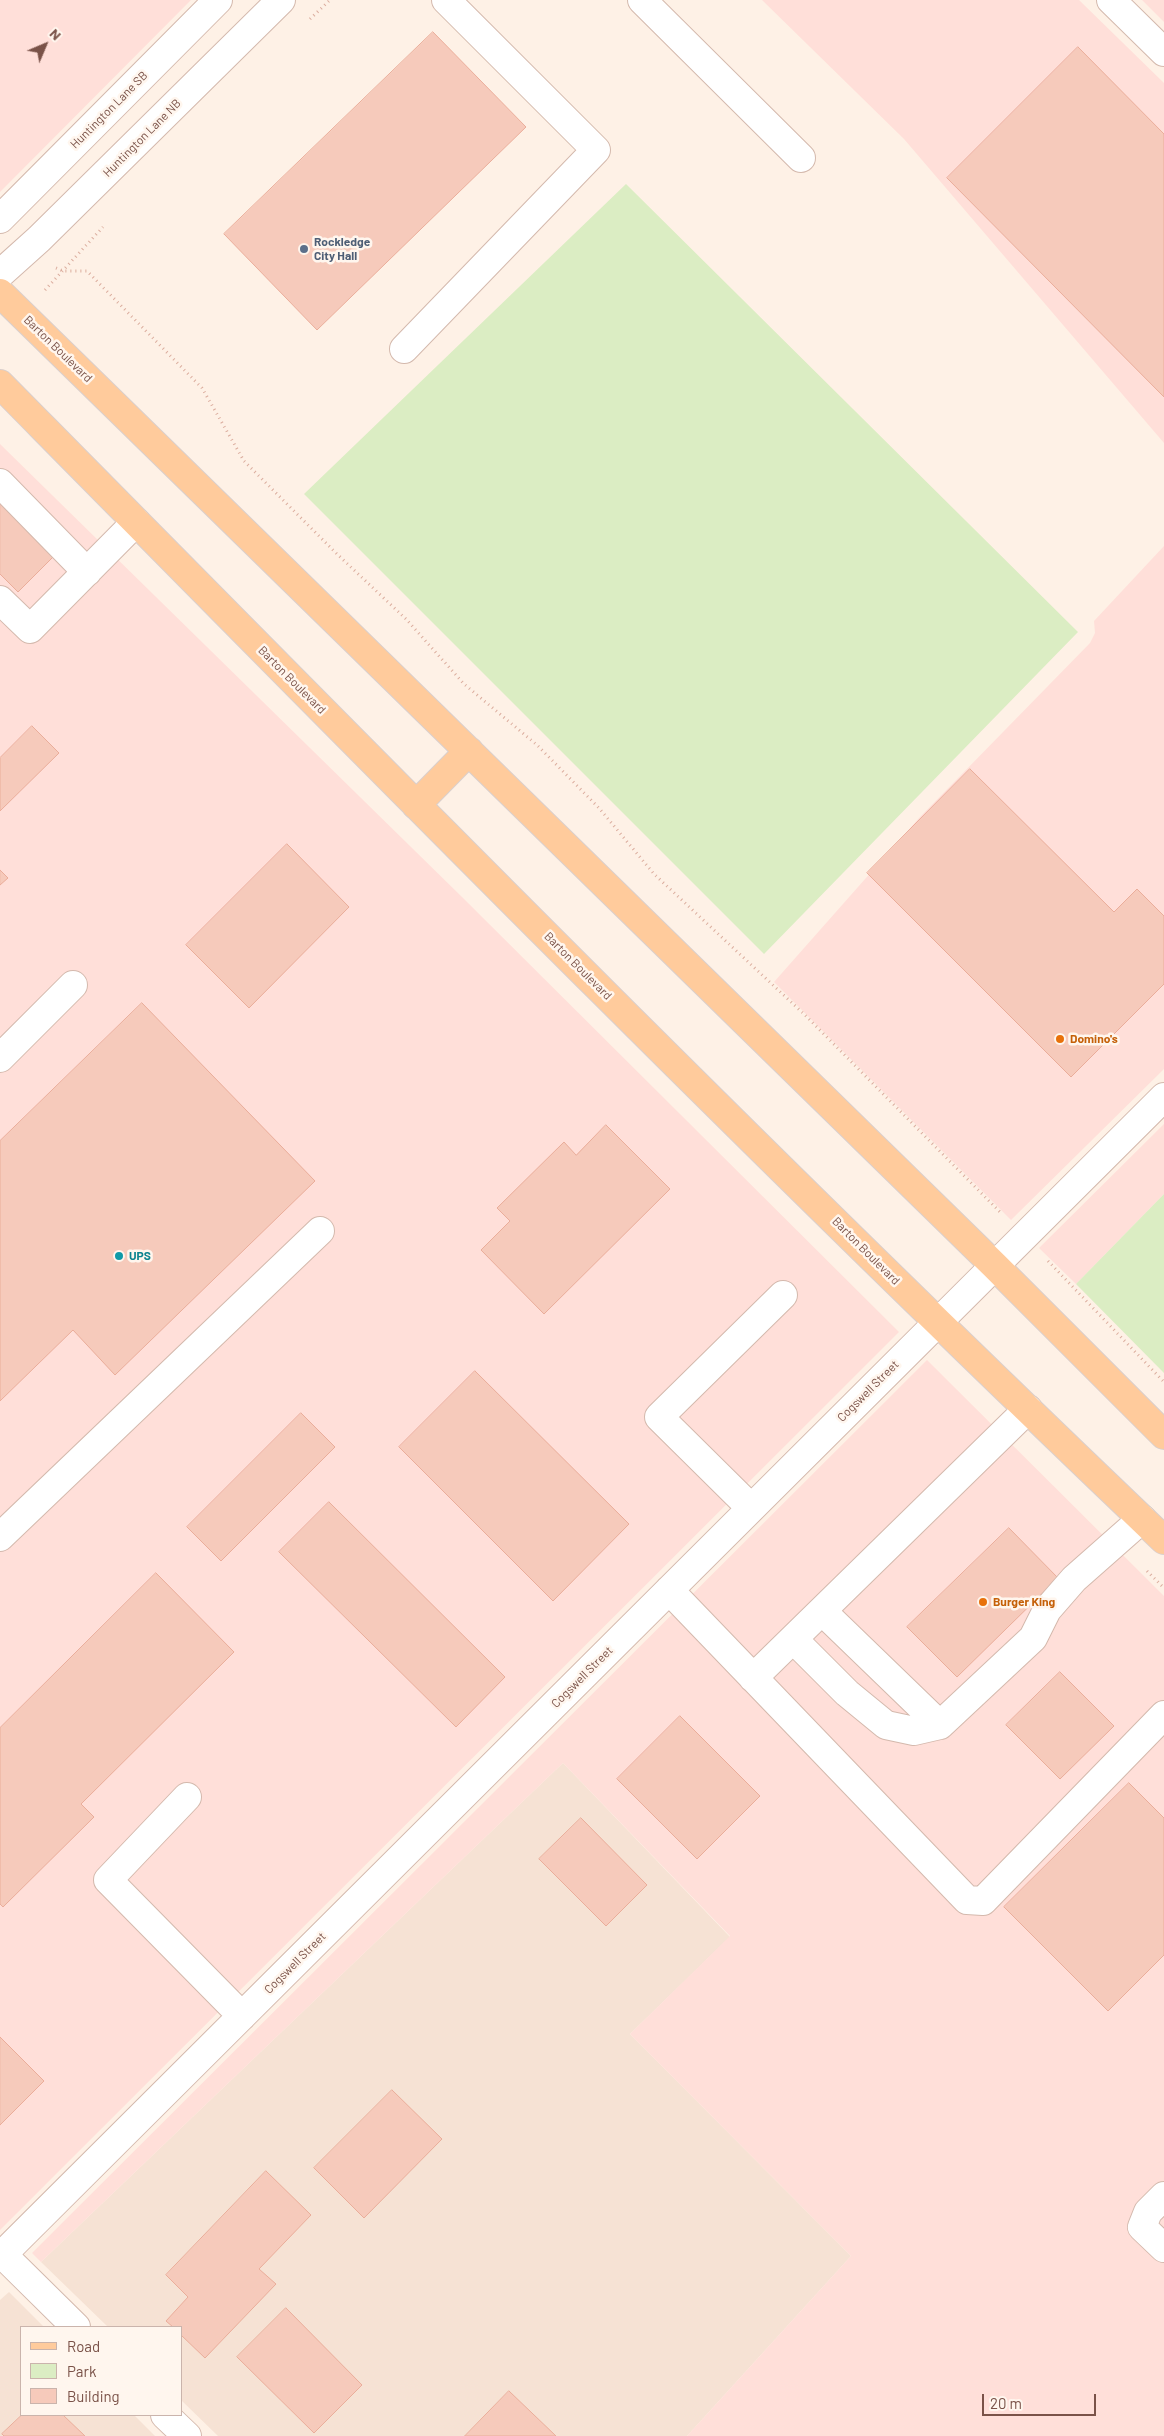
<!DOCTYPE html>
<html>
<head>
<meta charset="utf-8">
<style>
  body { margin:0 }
  #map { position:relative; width:1164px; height:2436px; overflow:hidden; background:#fef1e6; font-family:Barlow,sans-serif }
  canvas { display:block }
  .legend { position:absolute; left:20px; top:2326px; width:162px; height:90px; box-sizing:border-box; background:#fff6ee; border:1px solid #cab4ac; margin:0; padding:6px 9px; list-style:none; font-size:15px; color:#7a5248 }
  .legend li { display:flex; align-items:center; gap:10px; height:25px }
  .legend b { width:25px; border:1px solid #cab4ac }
  .north { position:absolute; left:20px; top:20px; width:50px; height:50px; -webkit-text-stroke:4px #fff6ee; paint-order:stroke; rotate:45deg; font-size:14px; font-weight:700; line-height:20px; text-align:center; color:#7a5248 }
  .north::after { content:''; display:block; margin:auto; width:18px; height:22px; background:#7a5248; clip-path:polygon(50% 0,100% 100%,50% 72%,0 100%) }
  .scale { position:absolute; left:982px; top:2394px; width:114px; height:22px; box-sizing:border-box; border:2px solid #7a5248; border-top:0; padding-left:6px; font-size:15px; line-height:18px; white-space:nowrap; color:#7a5248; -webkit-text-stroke:4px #fff6ee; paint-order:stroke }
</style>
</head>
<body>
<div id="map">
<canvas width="1164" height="2436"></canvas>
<ul class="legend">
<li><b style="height:6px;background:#ffcb9c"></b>Road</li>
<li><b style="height:14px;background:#dbedc3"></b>Park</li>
<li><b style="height:14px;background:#f6cabb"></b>Building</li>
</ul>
<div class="north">N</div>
<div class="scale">20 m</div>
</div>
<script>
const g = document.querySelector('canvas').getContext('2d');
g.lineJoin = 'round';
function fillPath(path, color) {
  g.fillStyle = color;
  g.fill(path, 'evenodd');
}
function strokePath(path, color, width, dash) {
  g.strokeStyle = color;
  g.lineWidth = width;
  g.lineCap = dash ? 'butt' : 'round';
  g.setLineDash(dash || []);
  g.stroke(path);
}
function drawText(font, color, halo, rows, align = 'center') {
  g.font = font + ' Barlow,sans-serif';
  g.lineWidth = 5;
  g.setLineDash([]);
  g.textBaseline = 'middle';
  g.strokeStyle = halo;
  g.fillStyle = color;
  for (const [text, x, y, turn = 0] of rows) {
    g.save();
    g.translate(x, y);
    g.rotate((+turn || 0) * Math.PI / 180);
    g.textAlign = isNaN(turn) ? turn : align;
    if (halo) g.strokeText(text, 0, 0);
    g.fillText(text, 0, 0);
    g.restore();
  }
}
fillPath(new Path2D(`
  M563 1763 730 1937 630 2034 851 2256 687 2436H218L181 2400V2327H108L41 2262Z
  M9 2292 44 2327H21V2415H134L155 2436H0V2300Z`), '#f6e2d4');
fillPath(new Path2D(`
  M0 0H191L0 192Z
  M762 0H1079L1164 83V443L904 139Z
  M1142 0H1164V22Z
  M0 444 462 897 899 1332 0 2230Z
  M1164 546V1069L1011 1220 774 982 919 818 1090 643 1095 633 1094 621Z
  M1164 1124V1194L1076 1284 1039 1248Z
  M927 1360 1164 1596V2436H687L851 2256 630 2034 730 1936 563 1763 41 2262 32 2253Z`), '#ffdfd9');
fillPath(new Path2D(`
  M626 184 1078 632 764 954 304 494Z
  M1164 1194V1373L1076 1284Z`), '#dbedc3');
const building = new Path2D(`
  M433 32 526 127 317 330 224 234Z
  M1078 47 1164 134V397L947 178Z
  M0 502 54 556 18 592 0 574Z
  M32 726 59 753 0 811V758Z
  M970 769 1114 912 1137 889 1164 916V984L1071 1077 867 873Z
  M287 844 349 907 249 1008 186 945Z
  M0 870 8 878 0 885Z
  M142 1003 315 1181 115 1375 73 1330 0 1401V1141Z
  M606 1125 670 1189 544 1314 481 1250 510 1221 497 1208 564 1142 576 1155Z
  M475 1371 629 1524 553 1601 399 1447Z
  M301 1413 335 1447 221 1561 187 1527Z
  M329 1502 505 1677 456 1727 279 1552Z
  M1009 1528 1058 1578 957 1677 907 1627Z
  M156 1573 234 1652 81 1804 94 1817 3 1907 0 1904V1728Z
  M1060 1672 1114 1726 1060 1779 1006 1725Z
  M680 1716 760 1796 697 1859 617 1779Z
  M1129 1783 1164 1818V1955L1108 2011 1004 1907Z
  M581 1818 647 1885 606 1926 539 1859Z
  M0 2037 44 2081 0 2125Z
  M392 2090 442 2139 364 2218 314 2168Z
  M266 2171 311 2215 259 2269 276 2284 205 2358 181 2335V2327H173L166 2321 188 2297 166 2275Z
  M286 2308 362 2385 314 2433 237 2357Z
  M509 2391 556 2436H465Z
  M22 2415H63L85 2436H4L2 2434Z`);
fillPath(building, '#f6cabb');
strokePath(building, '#eaad9a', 1);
const minor = new Path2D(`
  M642 0 801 158
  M1111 0 1164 52
  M0 219 218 0
  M0 274 39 239 281 0
  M404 349 596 150 446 0
  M0 483 87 572
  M0 600 30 629 136 522
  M0 1058 73 985
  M751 1508 659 1417 783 1295
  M0 1537 320 1231
  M669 1590 967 1900 983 1901 1164 1715
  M822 1611 940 1725
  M793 1639 847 1693 886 1725 914 1731 940 1725 1033 1638 1047 1610 1074 1579 1142 1519
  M753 1678 1028 1409
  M187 1797 108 1880 242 2016
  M1164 2196 1148 2212 1142 2227 1164 2248
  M3 2255 76 2327
  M0 2257 1164 1097
  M165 2415 187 2436`);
const major = new Path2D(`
  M0 293 994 1265 1164 1435
  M0 384C384 773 768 1163 1164 1540
  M416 805 469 751`);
strokePath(minor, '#d4b9ad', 30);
strokePath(major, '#dacfcc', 30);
strokePath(new Path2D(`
  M310 19 330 0
  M56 268 63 271H87L202 388 244 461 337 554 406 619 464 684 537 745 599 808 654 874 805 1015 1000 1212
  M45 290 103 227
  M1048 1261 1164 1382
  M1147 1571 1164 1588`), '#dbad9e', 3, [1, 4]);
strokePath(minor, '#fff', 28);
strokePath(major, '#ffcb9c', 28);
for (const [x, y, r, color] of [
  [304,249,5,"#5c6f8a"],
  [1060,1039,5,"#e8710a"],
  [119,1256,5,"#0f9aa8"],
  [983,1602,5,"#e8710a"]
]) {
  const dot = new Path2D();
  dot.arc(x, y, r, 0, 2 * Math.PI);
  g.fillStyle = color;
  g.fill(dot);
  strokePath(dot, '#fff6ee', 2);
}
drawText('12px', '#7a5248', '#fff6ee', [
  ["Huntington Lane SB",109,110,-45],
  ["Huntington Lane NB",142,138,-45],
  ["Barton Boulevard",58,349,44],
  ["Barton Boulevard",292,680,45],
  ["Barton Boulevard",578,966,45],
  ["Barton Boulevard",866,1251,45],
  ["Cogswell Street",868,1391,-45],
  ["Cogswell Street",582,1677,-45],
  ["Cogswell Street",295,1963,-45]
]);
drawText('bold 12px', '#4e5e75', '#fff6ee', [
  ["Rockledge",314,242],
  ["City Hall",314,256]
], 'left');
drawText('bold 12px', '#c56008', '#fff6ee', [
  ["Domino's",1070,1039],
  ["Burger King",993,1602]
], 'left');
drawText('bold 12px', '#0d838f', '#fff6ee', [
  ["UPS",129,1256]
], 'left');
</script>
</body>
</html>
